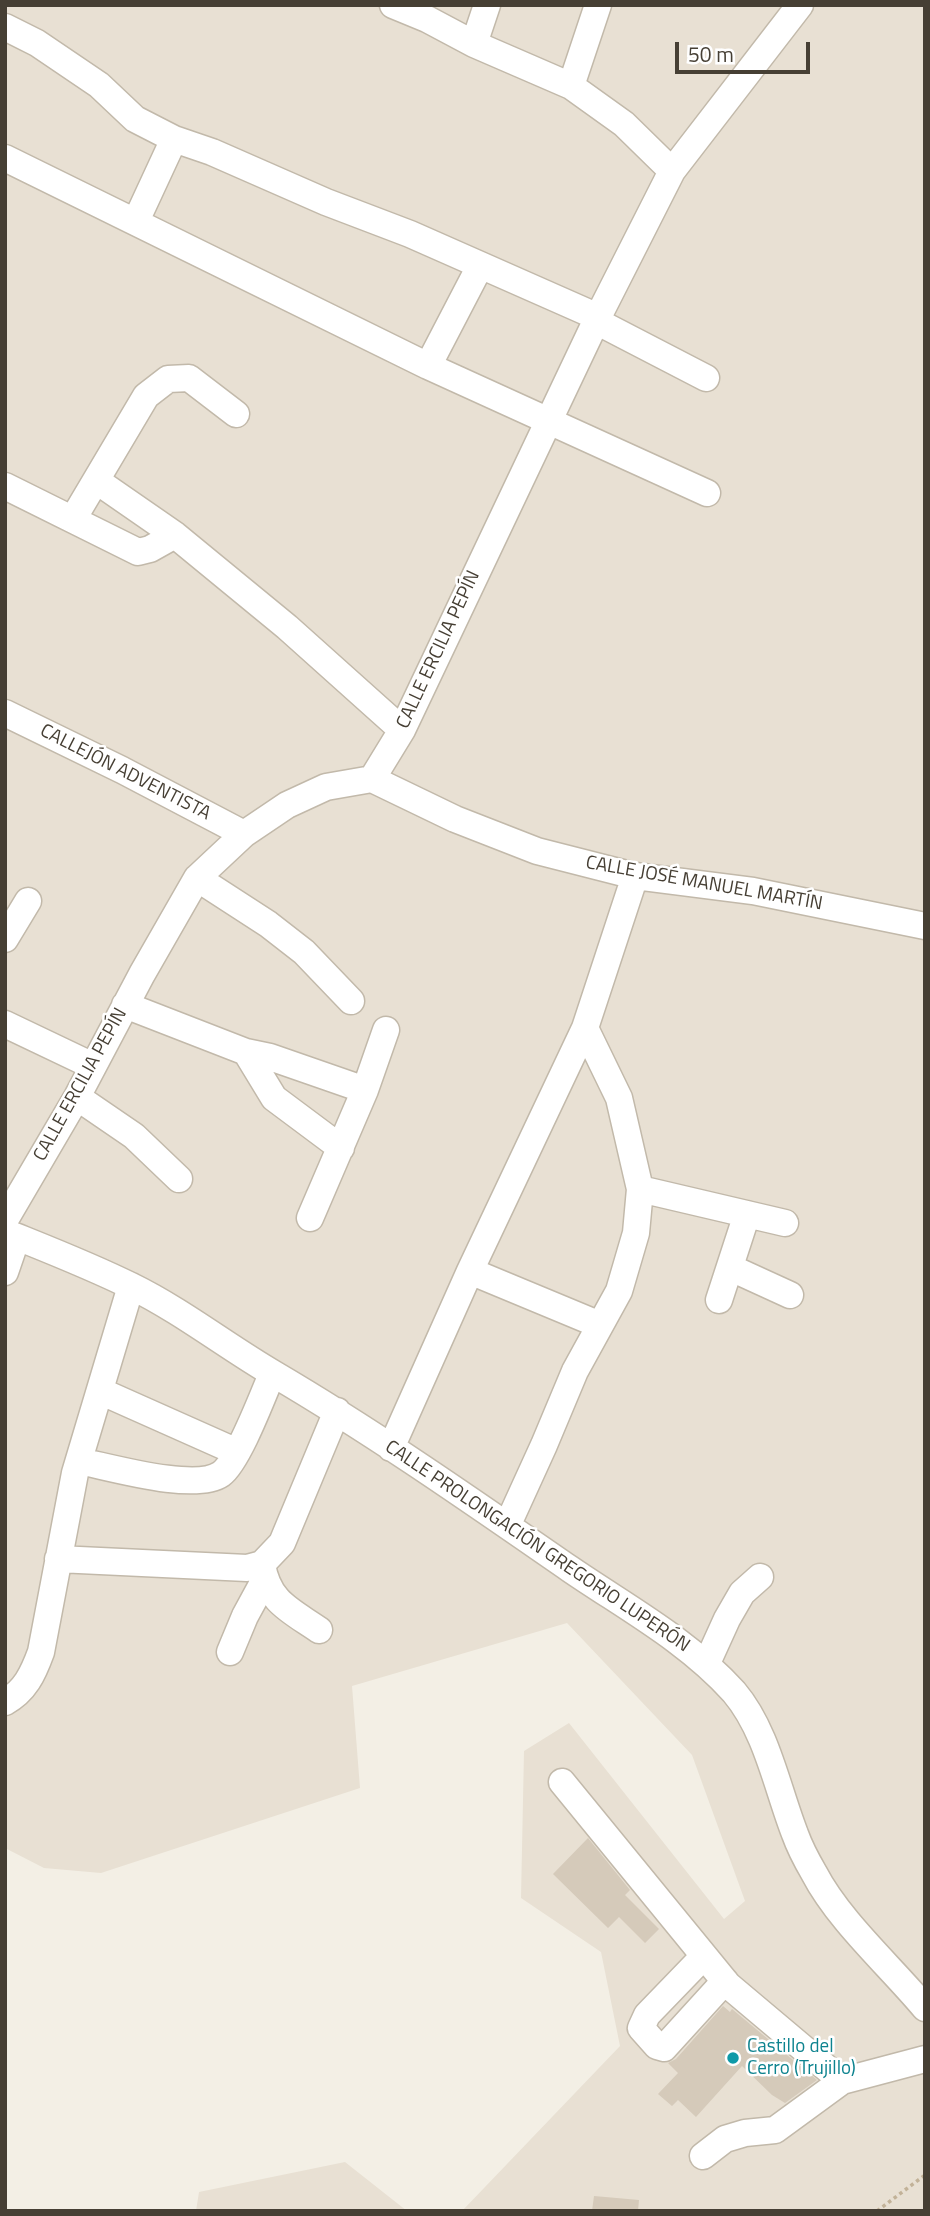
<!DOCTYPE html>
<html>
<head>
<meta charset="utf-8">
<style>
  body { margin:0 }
  #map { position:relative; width:930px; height:2216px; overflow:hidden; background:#f3efe5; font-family:"Titillium Web",sans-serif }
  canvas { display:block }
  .frame { position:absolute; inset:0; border:7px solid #463f34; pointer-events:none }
  .scale { position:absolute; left:675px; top:42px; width:135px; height:32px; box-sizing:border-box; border:4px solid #463f34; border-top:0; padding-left:9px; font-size:21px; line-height:24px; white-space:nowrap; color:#463f34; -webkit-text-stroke:5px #fff; paint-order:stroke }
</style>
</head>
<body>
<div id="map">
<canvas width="930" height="2216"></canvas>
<div class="frame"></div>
<div class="scale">50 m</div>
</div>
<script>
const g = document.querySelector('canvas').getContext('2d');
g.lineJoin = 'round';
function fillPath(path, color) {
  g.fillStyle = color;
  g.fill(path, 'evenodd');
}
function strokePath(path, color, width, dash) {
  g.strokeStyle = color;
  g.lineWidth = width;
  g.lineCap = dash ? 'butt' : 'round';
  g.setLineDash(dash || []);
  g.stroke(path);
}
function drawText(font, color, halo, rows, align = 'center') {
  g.font = font + ' "Titillium Web",sans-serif';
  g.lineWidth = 5;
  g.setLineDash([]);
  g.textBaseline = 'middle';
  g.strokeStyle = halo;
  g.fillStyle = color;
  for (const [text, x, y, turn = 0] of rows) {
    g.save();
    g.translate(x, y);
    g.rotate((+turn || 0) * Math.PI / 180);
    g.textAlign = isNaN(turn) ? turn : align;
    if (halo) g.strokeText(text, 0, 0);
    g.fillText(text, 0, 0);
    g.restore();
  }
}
fillPath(new Path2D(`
  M5 5H925V2211H462L620 2046 601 1952 521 1898 524 1751 569 1723 724 1919 745 1901 692 1755 567 1623 352 1686 360 1788 101 1873 44 1868 5 1848Z
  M345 2162 407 2211H196L199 2192Z`), '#e8e0d3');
fillPath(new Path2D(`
  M588 1838 630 1890 625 1895 659 1929 645 1943 619 1917 608 1928 553 1874Z
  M723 2006 730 2012 732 2009 817 2080 785 2103 772 2095 742 2066 696 2117 678 2100 672 2106 658 2094 678 2073 668 2063 676 2059Z
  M594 2196 639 2200 638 2211H592Z`), '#d5caba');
const minor = new Path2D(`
  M393 5 427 19 474 44 571 86 624 124 672 171
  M5 27 37 43 99 85 135 119 174 139 212 152 326 202 410 234 598 317
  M474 44 487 5
  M571 86 598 5
  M5 158 428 366 707 493
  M136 221 174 139
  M596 321 706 378
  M428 366 480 266
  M97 481 175 535 287 627 402 730
  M5 486 138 552 150 549 175 535
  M73 519 146 396 168 379 189 378 236 414
  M5 713 122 770 244 834
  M372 779 455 819 537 851 635 876 753 891 925 926
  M197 878 268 924 304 952 351 1001
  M5 939 28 901
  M125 1005 246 1052 274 1098 341 1148
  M5 1024 93 1066
  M246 1052 270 1057 365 1090
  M77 1097 134 1136 179 1179
  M640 1189 785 1223
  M310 1218 365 1090 386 1030
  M5 1220 77 1097 142 974 197 878 244 834 287 805 326 787 372 779 402 730 598 317 672 171 800 5
  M5 1232C47 1249 91 1266 131 1286 182 1311 226 1346 274 1374 376 1434 473 1502 570 1569 627 1608 687 1640 734 1692 767 1731 777 1788 795 1834 800 1848 807 1861 814 1873 839 1921 890 1966 925 2008
  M731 1268 790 1295
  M470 1271 600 1325
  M5 1272 17 1237
  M719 1300 747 1214
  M100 1391 237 1452
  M391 1448 470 1271 585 1028 635 876
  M79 1461C110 1467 195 1492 221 1474 238 1462 263 1395 272 1374
  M508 1524 544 1445 575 1371 619 1291 636 1233 640 1189 619 1098 585 1028
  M58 1559 247 1568 262 1564 282 1543 337 1411
  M262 1564C268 1602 290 1610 319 1630
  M230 1652 245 1616 264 1581
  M707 1663 727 1619 742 1593 760 1577
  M5 1702C25 1691 33 1674 41 1652L75 1473 131 1286
  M562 1782 728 1985 842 2081 925 2059
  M704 1956 647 2015 641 2028 657 2046 664 2048 725 1981
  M703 2156 725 2139 745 2133 775 2130 842 2081`);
strokePath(minor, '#c2b9aa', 29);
strokePath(new Path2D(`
  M877 2211 925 2175`), '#c2b298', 3.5, [3.5, 3.5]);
strokePath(minor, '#fff', 26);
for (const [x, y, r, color] of [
  [733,2058,7,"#0f9aa8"]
]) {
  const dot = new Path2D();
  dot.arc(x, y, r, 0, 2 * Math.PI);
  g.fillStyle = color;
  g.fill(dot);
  strokePath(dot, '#fff', 2.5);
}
drawText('19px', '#463f34', '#fff', [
  ["CALLE ERCILIA PEPÍN",439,650,-65],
  ["CALLEJÓN ADVENTISTA",125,773,27],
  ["CALLE JOSÉ MANUEL MARTÍN",704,884,10],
  ["CALLE ERCILIA PEPÍN",81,1085,-61],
  ["CALLE PROLONGACIÓN GREGORIO LUPERÓN",537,1547,34]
]);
drawText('19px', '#0d838f', '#fff', [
  ["Castillo del",747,2047],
  ["Cerro (Trujillo)",747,2069]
], 'left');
</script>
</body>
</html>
